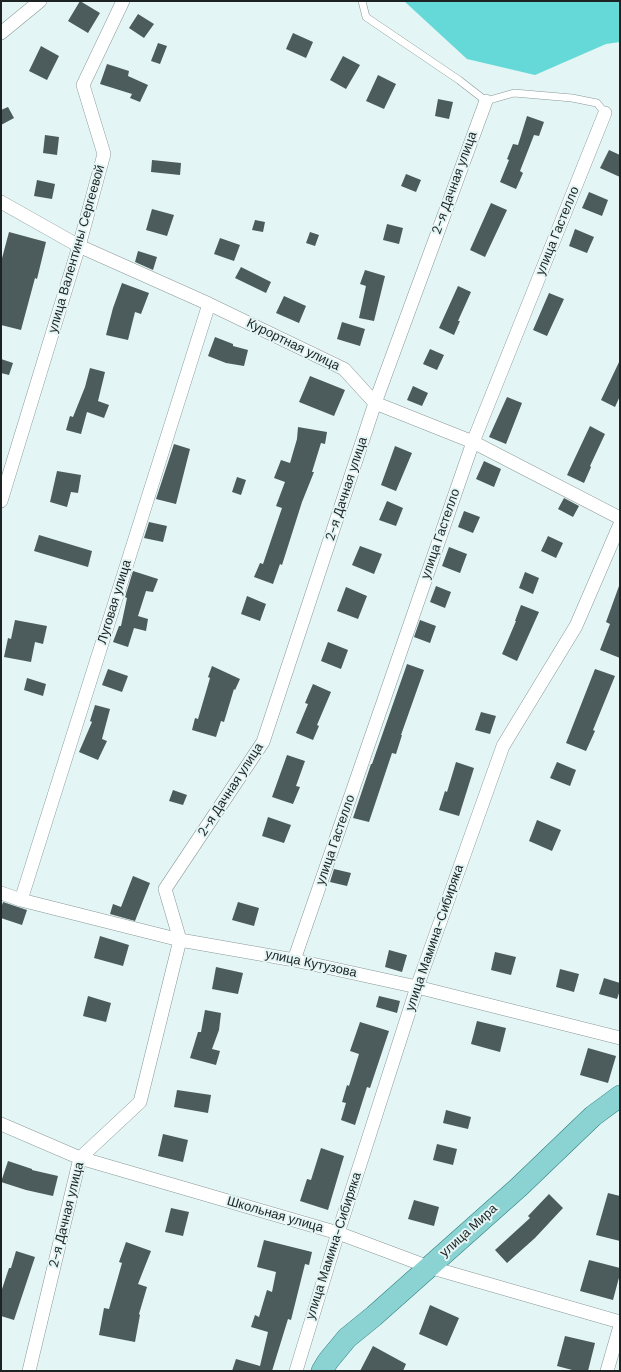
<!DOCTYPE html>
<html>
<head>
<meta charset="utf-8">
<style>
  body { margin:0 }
  #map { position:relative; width:621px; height:1372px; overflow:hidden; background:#e3f5f4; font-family:"DM Sans",sans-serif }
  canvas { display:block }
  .frame { position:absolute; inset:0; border:2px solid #1d2323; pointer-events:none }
</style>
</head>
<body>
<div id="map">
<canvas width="621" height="1372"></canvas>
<div class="frame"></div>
</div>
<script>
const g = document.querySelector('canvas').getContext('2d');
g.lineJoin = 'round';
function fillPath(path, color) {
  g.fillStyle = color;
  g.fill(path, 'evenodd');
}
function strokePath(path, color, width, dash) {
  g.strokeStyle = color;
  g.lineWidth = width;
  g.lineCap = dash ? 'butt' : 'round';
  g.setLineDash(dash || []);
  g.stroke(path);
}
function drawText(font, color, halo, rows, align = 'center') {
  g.font = font + ' "DM Sans",sans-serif';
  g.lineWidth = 4;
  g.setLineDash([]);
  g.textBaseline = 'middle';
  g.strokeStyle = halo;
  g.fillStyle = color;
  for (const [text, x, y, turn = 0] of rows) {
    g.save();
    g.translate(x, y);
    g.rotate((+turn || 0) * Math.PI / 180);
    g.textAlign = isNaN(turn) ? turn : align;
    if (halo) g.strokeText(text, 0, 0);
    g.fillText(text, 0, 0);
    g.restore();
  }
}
fillPath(new Path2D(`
  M404 1H620V42L606 44 535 75 467 59Z`), '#65d9d8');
fillPath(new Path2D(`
  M80 1 100 13 88 33 68 21Z
  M138 14 154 24 144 38 129 28Z
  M293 33 313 42 306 58 286 49Z
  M158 43 167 46 160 64 151 61Z
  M41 46 59 56 47 80 29 71Z
  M343 56 360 65 346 89 330 80Z
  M107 64 129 71 128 76 148 85 140 102 130 98 132 94 100 84Z
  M378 75 396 84 384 109 366 101Z
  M438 99 453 102 449 119 435 116Z
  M8 107 14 118 1 125V110Z
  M527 116 544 122 539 136 534 135 520 171 523 173 516 189 500 182 509 160 507 159 513 144 518 145Z
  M45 135 59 137 57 155 43 153Z
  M609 150 620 155V177L600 168Z
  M152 160 181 163 180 175 151 172Z
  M406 174 421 180 416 192 401 186Z
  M37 180 55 184 52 199 34 196Z
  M589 192 608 200 602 216 582 208Z
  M491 203 507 210 485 257 470 250Z
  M152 209 174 215 167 236 146 230Z
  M255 220 265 222 263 232 252 230Z
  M387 224 403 228 399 244 383 240Z
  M575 229 594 237 587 253 569 246Z
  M9 232 46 242 37 279 35 278 21 330 1 325V262Z
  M310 232 319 235 315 246 306 243Z
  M220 238 240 245 234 261 214 254Z
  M138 251 157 257 153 270 135 262Z
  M241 267 271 282 266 293 235 278Z
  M365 270 385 276 374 321 359 318 366 286 360 284Z
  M122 283 149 293 141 314 135 312 128 340 106 335 113 308Z
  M458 286 471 292 458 321H460L454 335 439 328Z
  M549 293 564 299 547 336 533 330Z
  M284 296 306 306 299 323 276 313Z
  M342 322 365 329 360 346 337 339Z
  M215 337 233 344V346L248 350 244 366 226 363 208 356Z
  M430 349 444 355 437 370 423 364Z
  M1 359 13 363 9 375 1 373Z
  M620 360V396L615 407 601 400Z
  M90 368 105 372 98 401 109 405 104 418 87 412 81 434 66 430 70 416 73 417 85 387Z
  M310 376 345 390 334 416 299 402Z
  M413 386 428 393 422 406 407 400Z
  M507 397 522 403 506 444 489 437Z
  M590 426 605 434 590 466 591 467 584 483 567 475Z
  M298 427 327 432 325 444 321 443 312 472H314L302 502 282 565 280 564 273 584 254 577 260 563 263 564 282 508 276 506 285 482 274 478 281 460 290 463 297 439Z
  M174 444 190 449 176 504 156 499Z
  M395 446 412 453 396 491 381 485Z
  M484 461 501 469 494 487 476 479Z
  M57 471 81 475 78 493 71 492 67 507 50 502Z
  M237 477 246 480 241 495 232 492Z
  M564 498 579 506 573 517 558 509Z
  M387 501 403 508 396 526 379 520Z
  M464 511 480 517 473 533 458 527Z
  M149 522 167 526 163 542 144 538Z
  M39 535 92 551 88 567 34 551Z
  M548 536 563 543 556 558 541 551Z
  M360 546 382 554 374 574 352 565Z
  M449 547 467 554 460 573 442 566Z
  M133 571 158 579 153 592 146 591 138 616 148 619 146 631 134 628 128 647 113 642 119 626H121L127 598 125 597Z
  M525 572 539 578 533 594 519 588Z
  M436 586 451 592 445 608 430 602Z
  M619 586H620V658L600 650 610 624 606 622Z
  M346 587 367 596 358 619 337 611Z
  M247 596 266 604 260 621 241 614Z
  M521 605 539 612 517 661 502 654 516 621H515Z
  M15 620 47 626 43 644 35 642 31 662 4 657 8 638 11 639Z
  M420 620 436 626 430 643 414 637Z
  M328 642 348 650 341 669 321 661Z
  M407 664 424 670 401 735H402L396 754 392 753 369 822 353 818 371 764H372Z
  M212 666 240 679 235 690 234 689 224 722 221 721 216 737 192 730 195 718 198 719 210 678 208 677Z
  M108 669 128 676 122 692 102 685Z
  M595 669 615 676 593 730 595 731 586 751 566 743Z
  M27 678 46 684 43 696 24 690Z
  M313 684 331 692 317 725 319 726 313 740 296 733 308 704 305 703Z
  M95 705 110 709 102 739 107 741 98 760 79 752 92 722 90 721Z
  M481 712 496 716 490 734 475 730Z
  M287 755 305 761 296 786 300 787 293 804 272 797Z
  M456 762 474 768 459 816 439 810 445 791 447 792Z
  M557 762 576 770 570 786 550 778Z
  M173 790 187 795 183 805 169 801Z
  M268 817 291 825 284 843 262 836Z
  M537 820 561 830 552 851 529 841Z
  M334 869 351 873 347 886 330 882Z
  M133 876 150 883 135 921 110 914 113 904 121 907Z
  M3 902 27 910 22 925 1 918V908Z
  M238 902 259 908 254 926 232 920Z
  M100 936 129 945 123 966 94 958Z
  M389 950 407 955 402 972 385 967Z
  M495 952 516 957 511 975 491 970Z
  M216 967 243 973 238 994 212 989Z
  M560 969 579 974 574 992 556 987Z
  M604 978 620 983V990L617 999 599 994Z
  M88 996 111 1003 106 1022 83 1016Z
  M379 996 400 1001 397 1013 376 1007Z
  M205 1010 221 1013 219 1030 212 1049 220 1051 216 1065 190 1058 198 1032H201Z
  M477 1021 506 1028 500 1052 471 1044Z
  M360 1022 389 1031 370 1088 367 1087 355 1125 341 1120 346 1103 342 1102 347 1085 349 1086 359 1054 350 1051Z
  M588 1048 616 1056 608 1083 580 1075Z
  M177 1090 211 1095 208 1113 174 1107Z
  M446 1110 471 1117 468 1129 443 1123Z
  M163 1134 188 1140 183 1162 158 1156Z
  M437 1144 457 1149 453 1165 433 1160Z
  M321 1148 344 1156 328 1210 300 1201 307 1179 311 1180Z
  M8 1161 32 1169V1170L58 1176 53 1196 26 1190 1 1182Z
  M608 1193 620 1196V1241L596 1235Z
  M549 1194 563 1208 535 1238 507 1263 495 1250 530 1218 528 1216Z
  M414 1200 439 1207 434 1226 408 1219Z
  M171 1208 189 1212 183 1236 165 1232Z
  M264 1240 312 1252 309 1265 305 1264 291 1320 288 1319 272 1371H232L236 1359 260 1366 268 1332 251 1327 255 1315 259 1317 267 1290 272 1292 276 1272 257 1267Z
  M126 1242 151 1251 138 1284 147 1287 139 1314 140 1315 135 1342 99 1335 104 1308 109 1309 122 1263 119 1262Z
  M16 1251 35 1257 14 1320 1 1316V1292L9 1268H11Z
  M589 1260 620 1268V1274L613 1300 580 1291Z
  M430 1305 459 1318 447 1346 419 1334Z
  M565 1336 595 1343 588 1371H576L557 1366Z
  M373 1346 406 1364 403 1371H360Z`), '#4c5b5b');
const lane = new Path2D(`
  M362 1 366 17 459 80 486 101 514 93 572 98 597 103 605 113`);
const street = new Path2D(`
  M1 33 40 1
  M1 202 79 246 209 304 344 369 375 403 473 442 620 518
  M1 501 79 246 104 154 83 85 123 1
  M1 893 21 900 180 940 294 960 417 987 620 1038
  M21 900 209 304
  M294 960 473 442 605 113
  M1 1124 80 1158 338 1233 429 1267 620 1322
  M29 1371 80 1158 140 1102 180 940 165 889 263 742 375 403 486 101
  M296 1371 338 1233 417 987 503 746 576 626 620 524
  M607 1371 620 1326`);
const primary = new Path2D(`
  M322 1371 328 1361 347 1338 374 1316 519 1187 593 1116 620 1096`);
strokePath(lane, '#899998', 8);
strokePath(street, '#899998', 14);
strokePath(primary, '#318281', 22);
strokePath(lane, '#fff', 7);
strokePath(street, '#fff', 13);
strokePath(primary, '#8ad3d2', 21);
drawText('13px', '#1d2323', '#e3f5f4', [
  ["2-я Дачная улица",455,183,-70],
  ["улица Гастелло",558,231,-68],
  ["улица Валентины Сергеевой",77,249,-74],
  ["Курортная улица",293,345,26],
  ["2-я Дачная улица",347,489,-72],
  ["улица Гастелло",441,534,-71],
  ["Луговая улица",115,602,-73],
  ["2-я Дачная улица",231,790,-57],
  ["улица Гастелло",336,840,-71],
  ["улица Мамина-Сибиряка",435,938,-71],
  ["улица Кутузова",311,964,12],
  ["2-я Дачная улица",67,1215,-76],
  ["Школьная улица",275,1215,16],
  ["улица Мира",469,1231,-42],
  ["улица Мамина-Сибиряка",334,1246,-72]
]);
</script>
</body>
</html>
